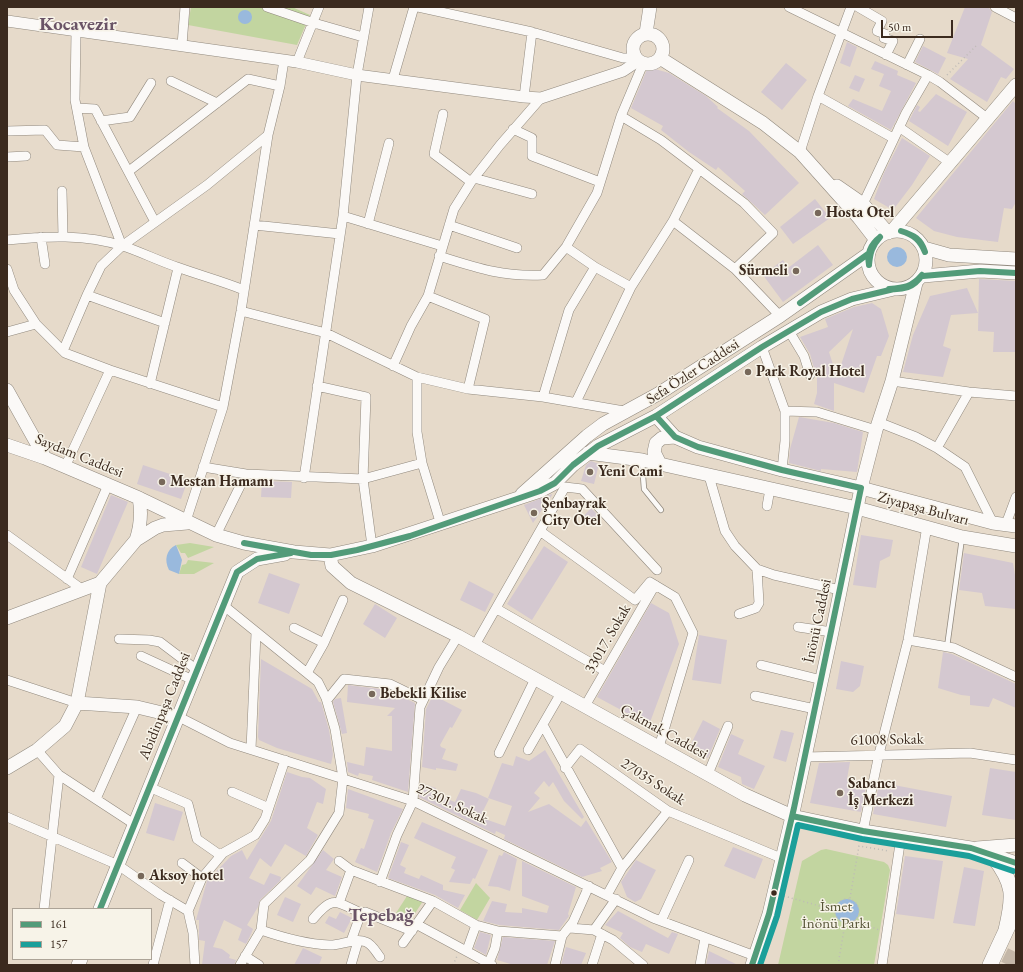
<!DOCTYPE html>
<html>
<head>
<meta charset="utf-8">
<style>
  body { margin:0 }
  #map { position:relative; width:1023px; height:972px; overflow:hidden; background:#e6daca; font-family:"EB Garamond",serif }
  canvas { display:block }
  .frame { position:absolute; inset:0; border:8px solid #3b2a1e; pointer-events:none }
  .legend { position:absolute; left:12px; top:908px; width:140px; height:52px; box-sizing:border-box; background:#f7f3e8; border:1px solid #aca397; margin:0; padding:5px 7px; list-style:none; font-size:12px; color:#3b2a1e }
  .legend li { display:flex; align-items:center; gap:8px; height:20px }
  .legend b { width:20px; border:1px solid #aca397 }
  .scale { position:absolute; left:881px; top:20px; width:72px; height:18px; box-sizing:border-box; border:2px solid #3b2a1e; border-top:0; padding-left:5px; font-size:12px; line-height:14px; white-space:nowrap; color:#3b2a1e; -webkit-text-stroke:3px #f7f3e8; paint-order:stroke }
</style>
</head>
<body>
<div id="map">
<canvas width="1023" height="972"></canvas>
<div class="frame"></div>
<ul class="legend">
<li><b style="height:5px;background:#529b79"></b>161</li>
<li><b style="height:5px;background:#1b9f9a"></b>157</li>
</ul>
<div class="scale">50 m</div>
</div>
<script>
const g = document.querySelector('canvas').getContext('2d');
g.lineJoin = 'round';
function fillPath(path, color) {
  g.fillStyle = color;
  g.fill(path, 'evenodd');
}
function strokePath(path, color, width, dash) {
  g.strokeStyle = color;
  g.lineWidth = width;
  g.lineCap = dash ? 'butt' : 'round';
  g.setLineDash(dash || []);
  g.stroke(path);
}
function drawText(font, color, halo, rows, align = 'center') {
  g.font = font + ' "EB Garamond",serif';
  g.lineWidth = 3;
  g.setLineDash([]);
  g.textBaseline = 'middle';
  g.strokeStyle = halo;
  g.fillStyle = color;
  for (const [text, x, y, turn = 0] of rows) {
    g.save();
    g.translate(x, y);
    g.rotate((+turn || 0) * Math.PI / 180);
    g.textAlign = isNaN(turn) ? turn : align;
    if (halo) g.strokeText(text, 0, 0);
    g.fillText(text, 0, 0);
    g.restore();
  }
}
fillPath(new Path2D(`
  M191 7H292L310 15 297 45 188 25Z
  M190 543 214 547 188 558 185 553H181L176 545Z
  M188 560 214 563 194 574H179L182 565 186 564Z
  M826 849 884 862 888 865 890 870 874 965H778L802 861 821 850Z
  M476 883 490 898 477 920 460 910Z
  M407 896 423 901 410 921 396 913Z`), '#c2d5a0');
fillPath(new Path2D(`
  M238 17a7 7 0 1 1 14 0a7 7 0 1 1-14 0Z
  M887 257a10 10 0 1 1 20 0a10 10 0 1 1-20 0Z
  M176 545 182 560 179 574 169 570C164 560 166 550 176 545Z
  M835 911a12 12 0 1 1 24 0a12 12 0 1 1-24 0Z`), '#99b9dd');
fillPath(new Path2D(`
  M965 7 989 8 992 12 981 45 1014 69 1006 79 1001 77 987 102 950 79 968 59 947 53Z
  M847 42 857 47 850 67 840 63Z
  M923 46 946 58 938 74 915 62Z
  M875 61 898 71 897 75 916 83 891 130 848 106 853 99 882 111 891 91 879 86 884 74 871 69Z
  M786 63 807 80 782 110 761 92Z
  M648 67 669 73 706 96 718 107 717 108 749 131 799 183 765 215 742 194 745 191 718 167 716 170 689 152 661 130 663 126 631 108Z
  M855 75 865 79 859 92 849 88Z
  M936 94 967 112 948 146 909 121 917 105 920 107 918 111 920 112Z
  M1013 101 1016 104V202L1012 209 1004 208 998 242 957 237 934 231 916 218Z
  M902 138 930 156 912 185 893 210 874 199 884 173Z
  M815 199 830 218 793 244 780 227Z
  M818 245 833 265 783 302 763 275 783 260 788 268Z
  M979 279 1016 281V352H993L994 332 978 331Z
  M967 288 978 313 951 315 943 346 951 349 943 377 903 372 913 335 930 296Z
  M872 303 881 309 889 336 881 356H877L864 393 834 383V411L814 404 817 393V378L810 354 800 337 828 327 825 319 854 307ZM853 329 837 377 829 352Z
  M799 417 834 423 863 432 857 472 821 469V471L789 463 790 449Z
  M591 461 599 464 594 484 581 481 586 465Z
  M143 465 188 480 181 499 137 484Z
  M262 481 292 482 291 498 261 497Z
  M552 494V495L533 523 524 505Z
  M111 495 128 502 97 574 81 567Z
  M591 508 598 515 587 526 580 520Z
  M861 535 893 540 890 556 880 561 876 588 853 585Z
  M544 546 568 562 532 620 507 604Z
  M964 553 1013 563 1016 581V609L985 606 982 593 959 590Z
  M269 573 300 584 289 614 258 603Z
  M469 581 494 594 485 612 460 600Z
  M651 603 669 613 679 644 649 725 597 697Z
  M375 604 397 618 385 638 363 624Z
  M699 635 727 640 721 684 692 680Z
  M943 652 952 654 1016 684V708L993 698 989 707 970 705V696L961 695 938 688Z
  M261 659 312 689 319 702H321L329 730 333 754 331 764 277 748 259 740 258 737Z
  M841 661 864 666 860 686 853 692 836 689Z
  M348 685 388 690 415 703 408 792 372 780 373 776 359 773 358 776 348 772 347 762 364 766 366 747 392 751V716H387L395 708 347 702Z
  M433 695 462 710 452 728 450 727 440 745 441 747 446 749 442 759 458 764 456 771 436 768V770L422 767 426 709Z
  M341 698 347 733 342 734 333 702 335 699Z
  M703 720 720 729 708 758 689 748Z
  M781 730 794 733 786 762 773 758Z
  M731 734 744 740 738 754 765 766 754 789 742 784 741 777 718 767Z
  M545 750 584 817 582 819 564 801 553 782 549 787 544 781 534 793 540 798 528 812 549 804 581 827 586 820 612 862 600 868 602 871 582 877 504 839 505 835 496 831 495 834 419 797 420 783 436 788 434 794 455 802 461 789 476 793 489 799 481 815 486 817 485 819 505 826 512 806 488 798 502 763 513 766 516 756 529 761Z
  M850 762 847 779 867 782 861 812 810 803 819 763Z
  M990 768 1016 772V820L982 815Z
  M287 772 302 777 310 778 326 789 323 804 317 802 307 828 318 835 306 856 285 844 271 867 260 858 249 878 264 885 270 873 281 877 280 881 260 900 258 907 247 925 253 929 251 934 246 944 238 940 242 929 224 920 213 947 222 949 230 955 229 958 236 960 234 965H202L205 941 199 940V920H196L207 881 231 856 242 850 247 860 271 821Z
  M883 783 952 796 946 827 873 814 879 784Z
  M348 789 403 809 391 833 377 872 355 862 361 848 364 849 374 820 368 818 369 814 346 808Z
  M155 803 183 812 174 841 146 833Z
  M422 822 488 850 475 879 473 878 470 884 449 882 455 870 451 868 456 857 414 838Z
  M401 842 409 845 400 865 406 868 404 873 419 879 421 875 443 885V890L465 895 458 908 435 895 388 878Z
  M733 847 763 859 755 879 724 866Z
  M323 850 334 859 326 870 342 877 335 896 316 887 311 895 297 886Z
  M504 852 517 859 510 891 498 887 488 886 499 855 502 856Z
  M905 856 943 861 934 919 896 914Z
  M636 860 656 870 641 899 635 902 627 897 621 882Z
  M522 861 576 887 568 914 569 916 559 930 499 925 483 921 492 901 507 904 505 912 522 913V908L547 913 549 906 522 896Z
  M964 867 984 871 975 926 953 923Z
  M285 897 301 904 293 922 277 915Z
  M618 911 668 938 672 932 678 934 669 954 646 944 642 952 630 947 620 938 623 933 605 925Z
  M340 912 352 918 344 933 325 923 329 916 336 919Z
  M480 932 491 935 486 955 474 948Z
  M503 937 555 941 547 965H514L497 960Z
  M566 947 586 953 581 965H561Z
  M303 948 322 957 319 965H294Z
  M709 951 738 965H706Z`), '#d4c8d0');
strokePath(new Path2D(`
  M1008 965 1016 949`), '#c4b7a8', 15, [15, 8]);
const service = new Path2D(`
  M642 462 644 489 661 510
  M947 647 962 538`);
const minor = new Path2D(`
  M267 7 314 23 363 37
  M418 7 532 32 623 58H635
  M789 7 928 75 940 82 987 118
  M858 7 882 21 877 31 885 34 884 38 893 41 886 55
  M995 7 1016 18
  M76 31 75 100 84 147 122 246
  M182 45 185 7
  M297 62 319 7
  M907 65 920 39
  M393 79 414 7
  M171 81 217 103
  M818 96 893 138
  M524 97 532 32
  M77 108 95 109 155 222
  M443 114 434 154 471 182
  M621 116 661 140 744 203 773 233 735 269
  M101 121 130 117 151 83
  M899 127 949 162
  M513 129 532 138V156L600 182
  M7 131 45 130 57 145 84 147
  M800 152 818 96 851 7
  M7 157 26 156
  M129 171 248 79 280 86
  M474 178 532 194
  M62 191 63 237
  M863 204 906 113 928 75
  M343 216 442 246
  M673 221 735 269 780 316
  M368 224 389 143
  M254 225 340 234
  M449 225 517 248
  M41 237 45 264
  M7 240C46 236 85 234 123 246 141 252 159 261 177 267 199 275 222 281 244 290
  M566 247 595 267 631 287
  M439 256C477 268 503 277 543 275L566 247 597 193 621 116 643 64
  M7 269 14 290 36 324 65 353 110 370 223 407
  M87 295 165 323
  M428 296 485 319 468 389
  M241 311 326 333 417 377 468 389 543 397 624 411
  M789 331 804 356 810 375
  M7 332 36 324
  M762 347 785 411 817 412 876 430
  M63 351 87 295 101 266 122 246 207 185 268 135
  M393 366 411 326 428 296 454 209 471 182 500 145 541 98
  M417 377V432L422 463 441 525
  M892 381 969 392 1016 396
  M150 384 178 268
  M317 386 366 397 363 479 372 546
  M543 397 569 310 595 267
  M576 402 631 287 673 221 699 169
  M878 422 916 437 937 448 965 467 993 523
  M937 448 969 392
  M65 467 110 370
  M203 467 246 474 363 479 422 463
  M782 470 785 441V411
  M709 476 725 531 735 546 757 569 774 575 840 590
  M304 478 343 216 357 75 369 7
  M767 506 770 489
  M186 521 223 407 241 311 268 135 280 86 284 60
  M1006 524 1016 497
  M540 531 635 600 650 582 675 597 693 633 659 747
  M7 535 83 590
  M216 535 246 474
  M67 579 108 485
  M223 605 318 682 326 698 335 729 343 778 339 813 310 860 264 904 261 930
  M497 609 605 671
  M739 614 756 608 759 603 757 569
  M798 627 832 632
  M294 628 324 643
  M119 639 149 640 160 642 197 670
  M908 640 954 648 1016 677
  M475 645 565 487 582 489 657 570
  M141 656 193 680
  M761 665 822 680
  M307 673 324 643 343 600
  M7 680 77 703
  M755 696 815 709
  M327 700 344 679 390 684 423 700
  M585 706 655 585
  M179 717 230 743 413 801 653 918 755 956
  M543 725 622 868
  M251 749 256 633
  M37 750 59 775 134 824
  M528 750 561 693
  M499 753 535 679
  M805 757 970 753 1016 760
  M565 768 580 749 668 811 781 858
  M708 774 728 726
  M149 787 188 804 197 839 220 855
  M232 792 269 808
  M96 799 137 707
  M7 817 118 865 161 895 188 911
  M863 831 879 754 908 640 927 526
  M339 861 351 870 433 901 476 925 498 931 562 936
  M182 863 202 878
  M380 882 397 835 413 801 420 707 439 667 458 636
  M607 895 622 868 668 811
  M339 903 351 870
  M44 909 59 775
  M313 919C333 895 335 901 361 913
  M661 921 689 860
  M416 924 492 965
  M570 928 594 930 613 940 643 965
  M594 930 616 899
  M351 941 361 913 365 912 412 931
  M403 943 433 901
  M467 950 476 925
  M245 956 259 965
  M153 965 170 900
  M195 965 193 933 188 911 202 878 223 853 255 835 265 819 285 760
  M240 965 261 930C284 938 305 944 329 945 340 946 355 937 366 942 372 944 376 952 380 957
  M351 965 358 941
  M488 965 495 948 498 931
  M555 965 562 936 573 922 589 886
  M592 965 602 934
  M700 965 705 938
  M882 965 901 837`);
const tertiary = new Path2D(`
  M7 21 297 62 357 75 524 97 541 98 623 71 638 61`);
const secondary = new Path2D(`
  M646 33 650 7
  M633 49a15 15 0 1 1 30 0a15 15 0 1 1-30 0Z
  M660 58 763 123 800 152 859 218 876 240
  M837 186 863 204 888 233
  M868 260a29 29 0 1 1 58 0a29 29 0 1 1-58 0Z
  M892 231 1016 85
  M924 248 949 255 1016 259
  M923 276 980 271 1016 273
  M7 390 45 458
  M656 416 675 437 698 447 782 470 861 488 993 523 1016 526
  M7 445 45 458 139 498 216 535 244 543 294 552 330 555 372 546 540 491 555 483 573 465 598 446 656 416 762 347 821 312 852 299 894 289
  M588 453 642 460 857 508 962 537 1016 546
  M660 464 654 452 656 443 662 438 675 437
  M522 494 587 436 603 424 658 394 780 316 868 254
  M136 540C141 525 142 513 139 498
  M330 555 332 566 351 583 458 636 745 795 792 816 863 831 971 848 1016 863
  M7 618 100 583 136 540 155 528 163 525 187 523
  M77 703 137 707 179 717
  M7 768 37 750 65 726 77 703 100 583
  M977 848 1016 845
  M100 909 237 572 257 559 285 554
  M78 965 81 959
  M752 965 769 914 794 808 832 632 861 488 876 430 892 381 916 283`);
const trunk = new Path2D(`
  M993 856C1015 884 1014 896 1006 930
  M990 965 1010 922`);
strokePath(service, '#91897e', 6);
strokePath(minor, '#91897e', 10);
strokePath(tertiary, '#91897e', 12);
strokePath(secondary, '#91897e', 14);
strokePath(trunk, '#91897e', 16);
strokePath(new Path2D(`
  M947 75 978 44
  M784 896 834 910
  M850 898 859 846 889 851
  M835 911a12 12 0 1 1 24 0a12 12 0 1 1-24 0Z
  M855 920 879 930
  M453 965 457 956
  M838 965 845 924`), '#bebbb6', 1.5, [1, 3]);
strokePath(service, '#fbf9f7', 4.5);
strokePath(minor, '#fbf9f7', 9);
strokePath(tertiary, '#fbf9f7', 11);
strokePath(secondary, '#fbf9f7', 13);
strokePath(trunk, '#fbf9f7', 15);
strokePath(new Path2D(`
  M901 231C914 235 921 239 925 252
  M901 231C914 235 920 240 925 252
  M869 265C867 254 871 244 880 237
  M869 265C870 253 872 246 880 237
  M923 276 980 271 1016 273
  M889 289C903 290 914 288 922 275
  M889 289C904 288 912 287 922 275
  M800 303 868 254
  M656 416 675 437 698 447 782 470 861 488 794 808 769 914 752 965
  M244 543 311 555H331L357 550 410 536 540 491 555 483 573 465 598 446 656 416 762 347 821 312 852 299 894 289
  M792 816 863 831 971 848 1016 863
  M100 909 237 572 257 559 291 553`), '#529b79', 6);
strokePath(new Path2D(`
  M760 965 777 916 798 825 862 839 969 856 1013 871`), '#1b9f9a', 6);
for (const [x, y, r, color] of [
  [818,213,4,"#77685a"],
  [796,271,4,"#77685a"],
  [748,372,4,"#77685a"],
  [590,472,4,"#77685a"],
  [162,482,4,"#77685a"],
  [534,513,4,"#77685a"],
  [372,694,4,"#77685a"],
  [840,793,4,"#77685a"],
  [141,876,4,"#77685a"],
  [774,893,3.5,"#3b2a1e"]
]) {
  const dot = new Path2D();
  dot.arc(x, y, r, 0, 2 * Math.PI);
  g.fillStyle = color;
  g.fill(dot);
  strokePath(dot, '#f7f3e8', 1.5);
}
drawText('bold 15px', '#3b2a1e', '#f7f3e8', [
  ["Hosta Otel",826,213],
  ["Sürmeli",788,271,"right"],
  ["Park Royal Hotel",756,372],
  ["Yeni Cami",598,472],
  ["Mestan Hamamı",170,482],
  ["Şenbayrak",542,504],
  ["City Otel",542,521],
  ["Bebekli Kilise",380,694],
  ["Sabancı",848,784],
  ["İş Merkezi",848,801],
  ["Aksoy hotel",149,876]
], 'left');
drawText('15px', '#3b2a1e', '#f7f3e8', [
  ["Sefa Özler Caddesi",693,372,-33],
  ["Saydam Caddesi",79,456,22],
  ["Ziyapaşa Bulvarı",923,509,15],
  ["İnönü Caddesi",818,621,-78],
  ["33017. Sokak",608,639,-60],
  ["Abidinpaşa Caddesi",165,706,-68],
  ["Çakmak Caddesi",664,732,29],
  ["61008 Sokak",887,740,-1],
  ["27035 Sokak",653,782,33],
  ["27301. Sokak",452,804,25]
]);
drawText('15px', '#565436', '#f7f3e8', [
  ["İsmet",836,907],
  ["İnönü Parkı",836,924]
]);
drawText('bold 19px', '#6a5466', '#f7f3e8', [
  ["Kocavezir",78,25],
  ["Tepebağ",381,916]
]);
</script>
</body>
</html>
